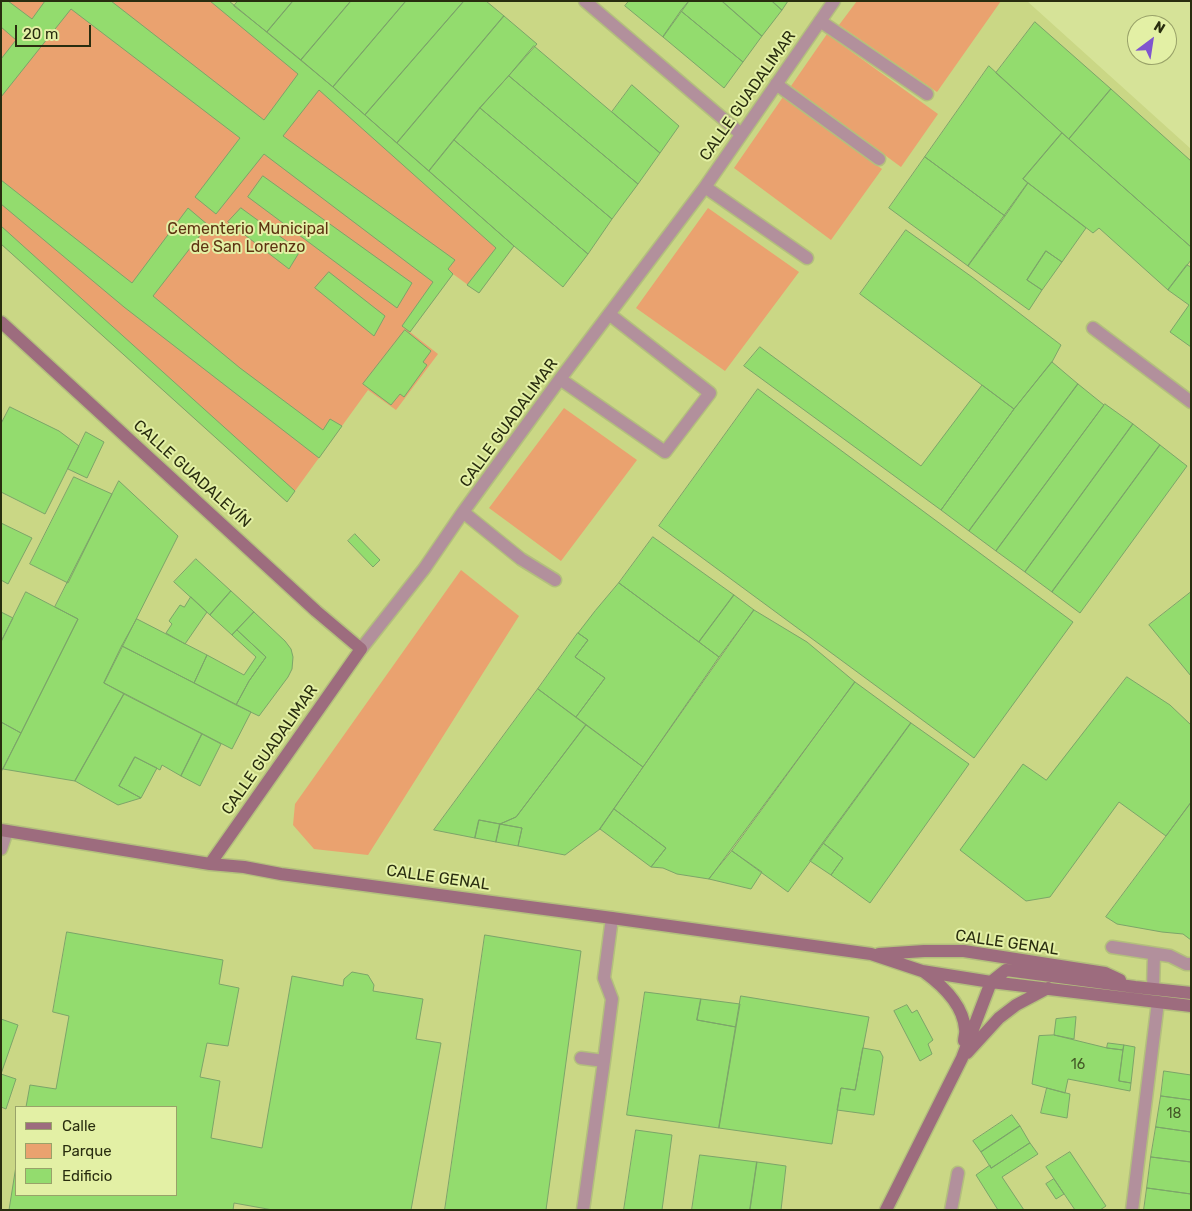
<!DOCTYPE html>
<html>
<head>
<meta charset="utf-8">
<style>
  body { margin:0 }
  #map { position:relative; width:1192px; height:1211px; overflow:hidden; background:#d6e398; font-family:Rubik,sans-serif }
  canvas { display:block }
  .frame { position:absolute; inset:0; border:2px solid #292d0f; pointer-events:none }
  .legend { position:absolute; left:15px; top:1106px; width:162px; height:90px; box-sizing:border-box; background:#e3f0a5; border:1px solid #99a269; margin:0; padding:6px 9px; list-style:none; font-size:15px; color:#292d0f }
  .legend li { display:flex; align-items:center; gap:10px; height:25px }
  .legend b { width:25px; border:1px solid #99a269 }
  .north { position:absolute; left:1127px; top:15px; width:50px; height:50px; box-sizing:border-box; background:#e3f0a5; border:1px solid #99a269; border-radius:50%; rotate:31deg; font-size:14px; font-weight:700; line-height:20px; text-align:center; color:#292d0f }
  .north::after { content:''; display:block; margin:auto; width:18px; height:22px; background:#8055cf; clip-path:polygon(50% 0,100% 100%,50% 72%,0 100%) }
  .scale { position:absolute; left:15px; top:25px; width:76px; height:22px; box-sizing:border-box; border:2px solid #292d0f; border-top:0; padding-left:6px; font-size:15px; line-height:18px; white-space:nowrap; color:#292d0f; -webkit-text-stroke:4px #e3f0a5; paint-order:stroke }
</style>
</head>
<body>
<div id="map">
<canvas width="1192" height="1211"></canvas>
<div class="frame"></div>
<ul class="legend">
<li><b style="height:6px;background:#9d6c7e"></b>Calle</li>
<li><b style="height:14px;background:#eaa26f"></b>Parque</li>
<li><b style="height:14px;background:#93dc6e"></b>Edificio</li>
</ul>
<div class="north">N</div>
<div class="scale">20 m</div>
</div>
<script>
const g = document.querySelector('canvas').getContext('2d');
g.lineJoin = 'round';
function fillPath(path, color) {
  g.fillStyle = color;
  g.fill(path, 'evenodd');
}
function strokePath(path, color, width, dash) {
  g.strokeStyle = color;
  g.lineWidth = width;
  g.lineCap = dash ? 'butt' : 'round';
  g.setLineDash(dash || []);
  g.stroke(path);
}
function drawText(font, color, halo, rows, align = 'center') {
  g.font = font + ' Rubik,sans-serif';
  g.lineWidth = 4;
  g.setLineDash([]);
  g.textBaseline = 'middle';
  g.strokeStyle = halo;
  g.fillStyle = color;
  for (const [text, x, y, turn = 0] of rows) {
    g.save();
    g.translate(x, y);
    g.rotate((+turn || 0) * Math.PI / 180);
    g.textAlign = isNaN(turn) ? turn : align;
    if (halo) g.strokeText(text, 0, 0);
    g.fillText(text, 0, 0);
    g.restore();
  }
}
fillPath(new Path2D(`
  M1 1H1027L1191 149V1210H1ZM16 1107H176V1195H16Z`), '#cad785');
fillPath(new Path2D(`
  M1 1H229L301 60 397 143 514 246 479 293 453 274 410 332 438 354 396 410 368 390 287 502 1 244Z
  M857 1H1001L937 92 839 25Z
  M827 34 938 114 901 167 791 86Z
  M783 97 882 169 831 240 734 168Z
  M708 208 799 272 725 371 636 308Z
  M564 408 637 460 561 561 489 508Z
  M461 570 519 616 368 855 314 849 293 825 295 804Z`), '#eaa26f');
const building = new Path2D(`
  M1 1H8L32 19 45 1H111L264 120 298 74 210 1H229L333 87 514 246 479 293 467 285 496 248 319 90 283 136 455 260 448 269 453 274 410 332 402 326 433 282 264 154 216 214 195 197 240 138 71 9 1 97V59L16 40 1 27Z
  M238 1H293L267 32 234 6Z
  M293 1H351L301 60 267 32Z
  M351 1H406L333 87 301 60Z
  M406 1H464L365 115 333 87Z
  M464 1H486L504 16 397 143 365 115Z
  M629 1H689L663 37 625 6Z
  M689 1H722L762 36 743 62 681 11Z
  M722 1H772L782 10 762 36Z
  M772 1H788L782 10Z
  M681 11 743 62 724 88 663 37Z
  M504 16 537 44 480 108 429 171 397 143Z
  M1035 22 1111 89 1069 139 996 73Z
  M534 46 660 153 638 184 509 76Z
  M989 66 1062 133 1023 179 1028 183 1005 216 925 157Z
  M509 76 638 184 612 219 480 108Z
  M632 85 679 126 660 153 612 112Z
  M1111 89 1191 161V247L1069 139Z
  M480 108 612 219 588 254 454 140Z
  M1062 133 1191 247V260L1168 290 1099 228 1093 233 1023 179Z
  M454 140 588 254 563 287 514 246 429 171Z
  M925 157 1005 216 968 266 889 208Z
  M263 176 412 283 397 308 248 197Z
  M1 180 132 283 188 208 208 225 153 296 240 368 323 430 330 419 342 426 319 458 124 307 1 204Z
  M1028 183 1086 228 1062 262 1046 251 1027 280 1042 290 1029 310 968 266Z
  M241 208 300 251 289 269 228 222Z
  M1 226 295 491 287 502 1 244Z
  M906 230 972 277 1061 345 1052 362 1014 409 860 294Z
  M1046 251 1062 262 1042 290 1027 280Z
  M1187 265 1191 267V347L1170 332 1189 305 1168 290Z
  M329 272 385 316 374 336 315 288Z
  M405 330 431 351 423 362 427 365 404 397 400 394 391 405 363 384Z
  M760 347 921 466 982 385 1014 409 941 510 744 366Z
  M1052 362 1078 384 969 531 941 510 1014 409Z
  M1078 384 1104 405 996 551 969 531Z
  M758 389 1073 622 974 758 659 526Z
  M1105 404 1133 424 1025 572 996 551Z
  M10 407 59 431 79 446 45 514 1 492V424Z
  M1133 424 1160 445 1052 592 1025 572Z
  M86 432 104 442 87 478 68 469Z
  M1160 445 1187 466 1080 613 1052 592Z
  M74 477 112 494 68 583 30 564Z
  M119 481 178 536 104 683 124 694 75 781 3 769 78 619 55 607Z
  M1 523 32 538 8 584 1 580Z
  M355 534 380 560 373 567 348 541Z
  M653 537 734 595 699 642 619 583Z
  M196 559 231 591 210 615 174 582Z
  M619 583 719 657 643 767 576 717 605 678 575 657 588 640 578 633 595 611Z
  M231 591 254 612 232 635 210 615Z
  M26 592 78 619 21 733 1 722V642Z
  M1191 592V676L1149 625Z
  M734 595 754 610 719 657 699 642Z
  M191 597 207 612 185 644 166 633 172 624 169 621 180 605 184 607Z
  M754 610 807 642 855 682 709 879 677 874 663 868 651 867 666 848 614 809Z
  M1 612 13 618 1 642Z
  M254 612 285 641 291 649 293 657 292 669 288 677 259 716 236 705 249 681 266 657 237 630Z
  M137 619 207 655 194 683 122 646Z
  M237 630 266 657 249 681 236 705 194 683 207 655 244 675 256 657 232 635Z
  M578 633 588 640 575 657 605 678 576 717 538 689Z
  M122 646 251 712 232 749 104 683Z
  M1127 677 1170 705 1191 725V802L1166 836 1119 802 1050 897 1026 901 960 850 1023 764 1046 780Z
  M855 682 911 723 788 892 732 851Z
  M538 689 586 725 516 817 500 824 479 820 475 838 434 830Z
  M124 694 202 734 181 776 162 765 160 770 135 757 119 786 141 798 118 805 75 781Z
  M1 722 21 733 1 772Z
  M911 723 969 764 870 903 831 875 843 858 823 843Z
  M586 725 643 767 600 829 565 855 518 846 522 828 500 824 516 817Z
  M202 734 221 744 200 786 181 776Z
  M135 757 157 768 141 798 119 786Z
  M1191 803V940L1183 934 1162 932 1117 924 1106 917Z
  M614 809 666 848 651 867 600 829Z
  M479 820 500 824 496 842 475 838Z
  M500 824 522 828 518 846 496 842Z
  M823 843 843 858 831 875 810 861Z
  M732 851 762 872 751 889 709 879Z
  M67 932 223 960 219 984 239 988 228 1046 207 1043 200 1077 220 1081 211 1138 262 1148 292 976 343 986 344 979 352 972 368 975 374 985 373 991 423 999 416 1039 441 1043 411 1210H273L234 1203 233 1210H9L16 1166V1195H176V1107H26L30 1085 56 1089 69 1016 53 1012Z
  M485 935 581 951 546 1210H445Z
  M645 992 701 999 697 1020 736 1027 719 1128 627 1115Z
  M741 996 869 1017 855 1090 841 1088 832 1144 719 1128Z
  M701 999 740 1004 736 1027 697 1020Z
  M907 1005 912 1013 917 1010 933 1040 928 1044 932 1054 920 1061 894 1011Z
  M1076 1017 1074 1039 1054 1035 1056 1019Z
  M1 1019 18 1025 1 1074 16 1079 6 1109 1 1107Z
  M1054 1035 1107 1048 1123 1050 1119 1081 1131 1083 1130 1091 1068 1079 1065 1093 1032 1084 1039 1036Z
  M1108 1043 1124 1045 1123 1050 1107 1048Z
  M1124 1045 1135 1047 1131 1083 1119 1081Z
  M863 1048 880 1051 883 1057 874 1115 837 1110 841 1088 855 1090Z
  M1164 1071 1191 1075V1100L1161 1096Z
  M1047 1088 1070 1094 1067 1118 1041 1113Z
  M1161 1096 1191 1100V1132L1156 1127Z
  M1012 1115 1020 1126 981 1152 973 1141Z
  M1020 1126 1030 1143 991 1168 981 1152Z
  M1156 1127 1191 1132V1162L1151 1157Z
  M636 1130 672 1135 662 1210H624Z
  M1030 1143 1038 1154 1002 1177 1024 1210H998L976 1175 990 1165 991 1168Z
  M1070 1152 1106 1206 1100 1210H1075L1046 1167Z
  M700 1155 757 1162 750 1210H692Z
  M1151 1157 1191 1162V1194L1147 1188Z
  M757 1162 786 1166 781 1210H750Z
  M1054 1179 1064 1194 1056 1199 1046 1184Z
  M1147 1188 1191 1194V1210H1144Z`);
fillPath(building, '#93dc6e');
strokePath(building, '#7ca569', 1);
const lane = new Path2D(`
  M1 849 7 831
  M1112 947 1170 956 1186 964H1191
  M1153 989 1154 954
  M581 1058 604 1061 612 999 604 978 612 918
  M583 1210 604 1061
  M951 1210 958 1173
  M1132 1210 1158 1002`);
const street = new Path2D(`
  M585 1 741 134
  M820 21 927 94
  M776 84 879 159
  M705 187 807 258
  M1093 328 1191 402
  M560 379 665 452 710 393 609 314
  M463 512 521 559 555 580
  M361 649 424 569 463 512 560 379 705 187 834 1`);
const secondary = new Path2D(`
  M1 322 316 611 361 649 210 864
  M1 830 210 864 244 867 281 874 612 918 871 954 922 971 991 982 1191 1006
  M879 954 924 951H964L1105 973 1120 980
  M924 972C942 985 963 1005 965 1029 966 1033 964 1037 964 1041
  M967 1053 999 1018 1016 1005 1048 988
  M886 1210 962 1058 991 982 1006 970 1135 987 1191 993`);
strokePath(lane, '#b3bf7d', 15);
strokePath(street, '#b3bf7d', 15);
strokePath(secondary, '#b3bf7d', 15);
strokePath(lane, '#b2909c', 12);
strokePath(street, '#b2909c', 12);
strokePath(secondary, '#9d6c7e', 12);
drawText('14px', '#445927', null, [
  ["16",1078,1065],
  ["18",1174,1114]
]);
drawText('16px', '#292d0f', '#e3f0a5', [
  ["CALLE GUADALIMAR",748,96,-55],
  ["CALLE GUADALIMAR",509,423,-54],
  ["CALLE GUADALEVÍN",192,474,42],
  ["CALLE GUADALIMAR",270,750,-55],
  ["CALLE GENAL",438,878,8],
  ["CALLE GENAL",1007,943,8]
]);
drawText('16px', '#5e3412', '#e3f0a5', [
  ["Cementerio Municipal",248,229],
  ["de San Lorenzo",248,247]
]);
</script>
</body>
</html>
